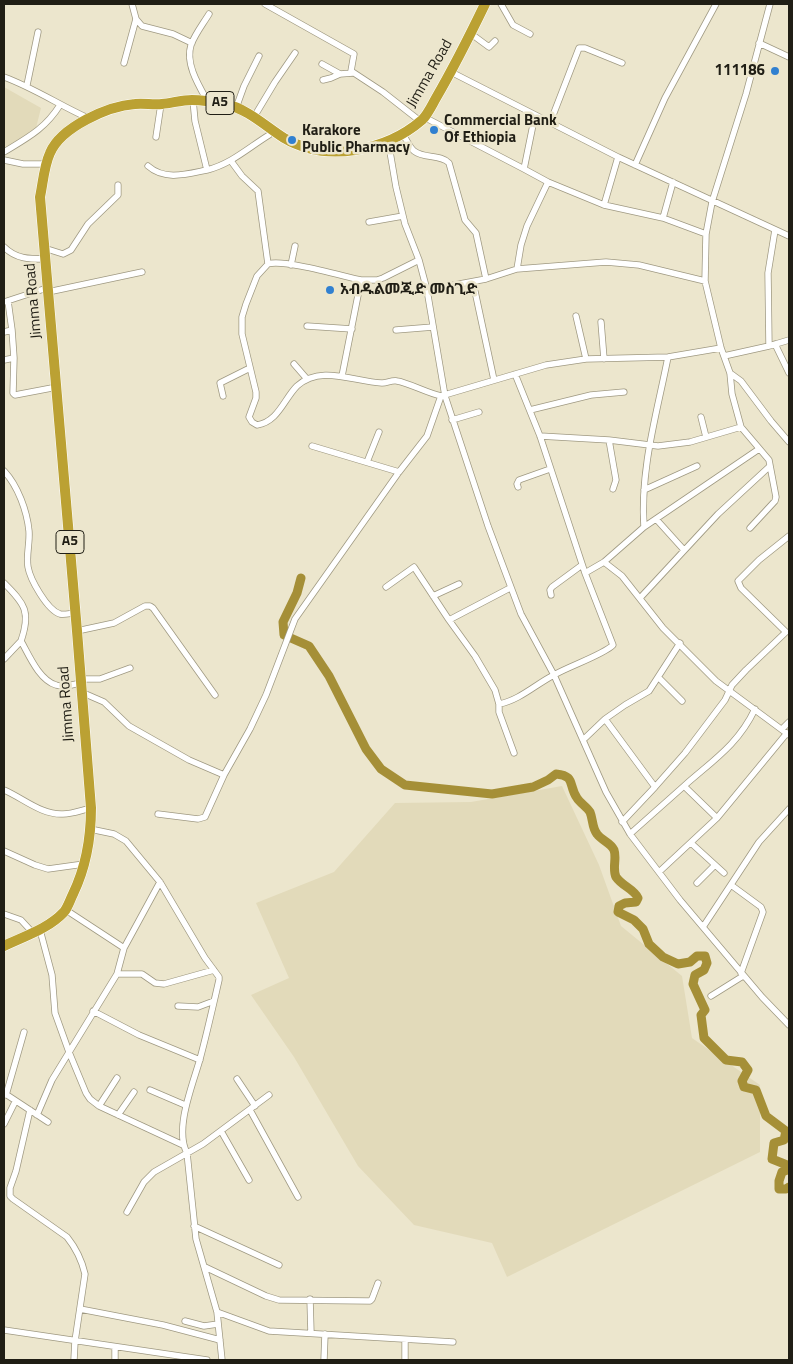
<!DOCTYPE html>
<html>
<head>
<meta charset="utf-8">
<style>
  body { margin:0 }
  #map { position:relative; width:793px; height:1364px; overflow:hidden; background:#ece6cd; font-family:"Titillium Web",sans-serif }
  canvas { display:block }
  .frame { position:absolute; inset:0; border:5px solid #201e15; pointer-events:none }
</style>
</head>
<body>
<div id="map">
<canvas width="793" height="1364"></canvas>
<div class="frame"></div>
</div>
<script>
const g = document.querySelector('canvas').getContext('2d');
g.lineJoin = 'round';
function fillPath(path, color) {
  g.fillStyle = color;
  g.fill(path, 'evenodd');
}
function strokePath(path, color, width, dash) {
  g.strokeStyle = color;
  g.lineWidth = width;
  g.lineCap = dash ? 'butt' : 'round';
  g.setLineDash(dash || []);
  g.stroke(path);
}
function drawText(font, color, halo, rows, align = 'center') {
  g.font = font + ' "Titillium Web","Noto Sans Ethiopic",sans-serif';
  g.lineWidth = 5;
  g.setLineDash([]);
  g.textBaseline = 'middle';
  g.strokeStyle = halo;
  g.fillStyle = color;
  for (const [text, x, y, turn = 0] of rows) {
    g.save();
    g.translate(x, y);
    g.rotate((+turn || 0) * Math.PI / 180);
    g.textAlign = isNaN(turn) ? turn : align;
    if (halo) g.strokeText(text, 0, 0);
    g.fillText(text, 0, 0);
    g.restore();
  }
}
fillPath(new Path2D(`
  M4 87 41 108 34 136 4 151Z
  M562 786 599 865 621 926 682 976 692 1038 760 1085V1152L507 1277 492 1243 414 1225 358 1166 294 1057 251 995 289 978 256 903 334 872 395 803 471 802Z`), '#e2daba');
strokePath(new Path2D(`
  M301 578 297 593 283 622 284 635 309 646 329 676 366 749 381 769 405 785 492 794 533 787 548 780 556 774C576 776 568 785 577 798 580 803 587 807 590 812 593 819 592 828 597 834 602 841 610 842 614 850 617 858 612 869 616 877 622 886 634 889 638 898L636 902 625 903 619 906 618 912 634 920 643 929 649 944 663 957 678 964 690 962 697 956H705L707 963 704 970 695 975 693 984 705 1010 701 1015 704 1038 726 1060 742 1062 748 1070 742 1081 744 1087 756 1090 766 1116 786 1131 784 1140 774 1143 772 1159 787 1165V1170L782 1172 779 1181V1189H786L789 1187`), '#a58f37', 9);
const street = new Path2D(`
  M132 4 136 19 142 26 173 34 192 43
  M265 4 354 54 351 71 383 92 420 121
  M501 4 513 25 530 34
  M470 33 489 47 495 41
  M759 43 789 57
  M124 63 136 19
  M322 64 340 74
  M451 72 618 157 789 236
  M4 77C34 88 59 105 88 118
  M323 80 331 78 340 74 353 73
  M27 85 38 32
  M193 100 195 121 207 170C231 164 248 148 269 135L273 130
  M208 102C199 86 185 64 191 45 195 34 203 24 209 14
  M236 108 244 86 259 56
  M254 117 275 82 295 53
  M424 117 524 169 535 115
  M550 123 579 48H585L622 63
  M402 133C406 138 409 147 414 151 424 159 441 154 449 163L465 220 476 233 486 279
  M156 137 161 104
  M388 140 396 187 405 224 419 260 427 290 445 396 488 526 521 614 554 675 606 792 630 834 680 900 762 997 789 1025
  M4 152C27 138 45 129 60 105
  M4 160 23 164H46
  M231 161 242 176 258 191 268 264
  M635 165 665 98 716 4
  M148 166C165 181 187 174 207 170
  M524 169 548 182 604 205 663 218 706 234
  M604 205 618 157
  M663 218 673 182
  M369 222 403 216
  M4 247C16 259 29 259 45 259
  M44 248 63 254 71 250 88 224 118 195V185
  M291 265 295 246
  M517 269 521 245 527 226 548 182
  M361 280H377L383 278 419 260
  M473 282 494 380
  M427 290 486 279 517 269 606 262 639 265 705 281
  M48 292 142 272
  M8 301 12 330 14 358 13 393 15 395 57 387
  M4 302 47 288
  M576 316 586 359
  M601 322 604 359
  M307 326 352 329
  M396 330 433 327
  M4 332 12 330
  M775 344 789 373
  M769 346 768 273 775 230
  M724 356 769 346 789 340
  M4 360 14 358
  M294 364 307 379
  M730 373 741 381 771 421 789 442
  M342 376 361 280C342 276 284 259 268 264L257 276 246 304 242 317V334L256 392V398L249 417 252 422 257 425C278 422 284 399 297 386 321 364 354 382 382 383 387 383 392 380 397 381 409 383 427 393 441 396L546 365 586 359 668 357 721 348
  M223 396 220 383 250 368
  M530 410 591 395 624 392
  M701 417 706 437
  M452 420 479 412
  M540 436 609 440 658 446 690 442 741 427
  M609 440 616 480 613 489
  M312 446 399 472
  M367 462 379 432
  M4 471C18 486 27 511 29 531 30 543 26 555 28 567 30 579 47 610 60 614 65 615 71 613 76 613
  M518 487 517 484 519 480 550 469
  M644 490 697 466
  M656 519 684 550
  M644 527C640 469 657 413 668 357
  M750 528 775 501 776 497 769 460 741 427 732 394 730 373 721 348 705 281 706 234 712 202 746 94 770 4
  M604 562 622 576 663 628 716 681 789 735
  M585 573 604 562 644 527 759 449
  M4 583C25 604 31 612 21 641 29 655 39 680 56 685 64 688 72 685 80 683
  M386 587 414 567 449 620 510 588
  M551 595 550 590 552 587 582 565
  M433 596 459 584
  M640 598 718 514 770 466
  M449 620 475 656 495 690 499 704V712L514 753
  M77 631 114 623 145 606H150L153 608 215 695
  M4 659 21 641
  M659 678 682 701
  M80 679H100L130 668
  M81 692 104 702 129 726 189 760 224 775
  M499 704C520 700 536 684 554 675 569 666 603 655 613 645L585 573 540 436 515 374
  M605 719 655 787 622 822
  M782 729 789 722
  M583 740 605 719 625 705 649 691 680 643
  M684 786C712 761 738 745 755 709
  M655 787 685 753 725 700 732 685 746 670 786 632 741 588 738 581 759 560 789 536
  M4 790C23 798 41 815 63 814 72 814 82 810 91 808
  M158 814 198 819 205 817 224 775 250 729 266 695 295 619 399 472 427 436 441 396
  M90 829 114 834 126 841 160 882 205 958 219 977V980C213 1006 207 1033 200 1059 193 1084 174 1129 187 1153L196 1239 217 1312 269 1331 453 1342
  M630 834 684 786 717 818
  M691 843 724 873
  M4 851 35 865 48 869 84 864
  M659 872 717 818 787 733
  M697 883 715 865
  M731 885 761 907 763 912 741 973
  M66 910 124 948
  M4 914 21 920 33 933
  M703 927 759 842 789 809
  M40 930 52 975 55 1013 69 1052 86 1093 90 1099 99 1106 183 1145
  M117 974H142L155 983 164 984 214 970
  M711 996 743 976
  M178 1006 198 1007 214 1001
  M93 1011 139 1035 200 1060
  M237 1079 255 1106
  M150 1090 185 1105
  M4 1093 48 1122
  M6 1095 24 1032
  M99 1106 117 1078
  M30 1110 16 1171 10 1188V1196L13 1199 67 1237C75 1247 82 1261 85 1274L75 1341 74 1360
  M250 1110 298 1197
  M37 1115 52 1080 117 974 124 948 160 882
  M118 1115 134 1092
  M4 1124 15 1102
  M221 1131 249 1180
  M127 1212 144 1182 154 1172 203 1144 269 1095
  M194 1226 279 1265
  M205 1267 266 1296 279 1300 370 1301 372 1299 378 1283
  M310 1299 311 1333
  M80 1309 163 1325 220 1340
  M217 1312 222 1360
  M185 1321 204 1326 218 1324
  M4 1330 207 1360
  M115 1360V1347
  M324 1360 325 1334
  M405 1360V1340`);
const highway = new Path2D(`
  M4 946C25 936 48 929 64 912 68 907 70 900 73 894 86 867 91 838 91 808L77 631 40 197C43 183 44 166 50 153 61 127 108 106 135 104 144 103 153 105 162 104 172 103 182 100 192 100 199 100 218 102 225 104 248 109 265 126 284 138 326 163 386 151 422 120 428 114 432 105 436 98 454 67 470 35 485 4`);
strokePath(street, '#9f9982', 7);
strokePath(highway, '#fff', 11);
strokePath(street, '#fff', 5.5);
strokePath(highway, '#bba133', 10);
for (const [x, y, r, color] of [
  [775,71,5,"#3180d0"],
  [434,130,5,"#3180d0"],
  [292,140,5,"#3180d0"],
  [330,290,5,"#3180d0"]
]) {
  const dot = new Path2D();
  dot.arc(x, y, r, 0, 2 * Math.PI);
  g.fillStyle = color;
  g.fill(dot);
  strokePath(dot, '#ece6cd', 2);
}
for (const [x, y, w] of [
  [220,103,28],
  [70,542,28]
]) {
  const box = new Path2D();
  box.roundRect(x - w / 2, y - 11.5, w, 23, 4);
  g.fillStyle = '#ece6cd';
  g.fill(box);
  strokePath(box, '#201e15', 1);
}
drawText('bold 14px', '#201e15', null, [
  ["A5",220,103],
  ["A5",70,542]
]);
drawText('bold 15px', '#201e15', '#ece6cd', [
  ["111186",765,71,"right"],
  ["Commercial Bank",444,121],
  ["Of Ethiopia",444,138],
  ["Karakore",302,131],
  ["Public Pharmacy",302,148],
  ["አብዱልመጂድ መስጊድ",340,290]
], 'left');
drawText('15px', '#201e15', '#ece6cd', [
  ["Jimma Road",430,74,-60],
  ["Jimma Road",34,301,-95],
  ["Jimma Road",67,704,-94]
]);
</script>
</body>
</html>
